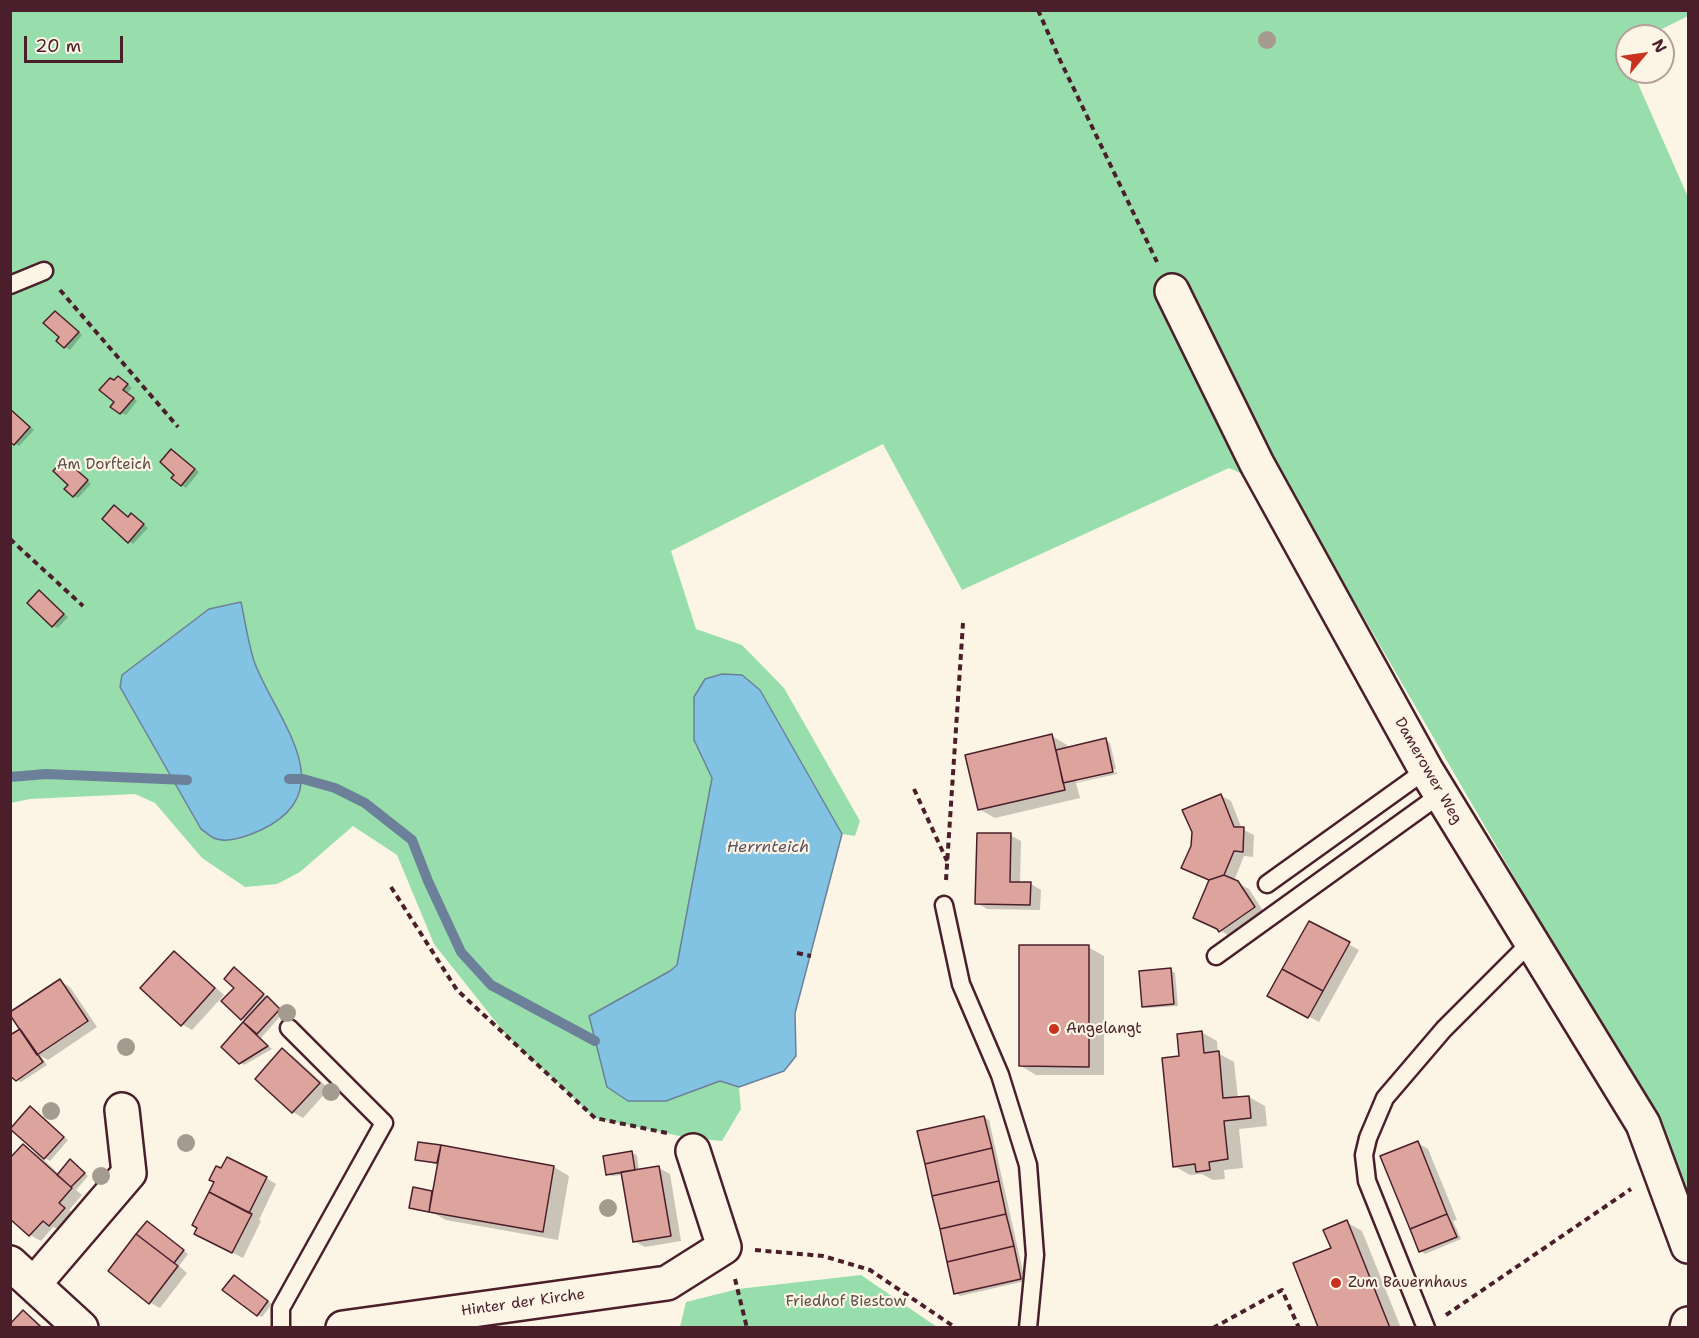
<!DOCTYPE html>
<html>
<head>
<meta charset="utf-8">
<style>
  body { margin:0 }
  #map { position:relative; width:1699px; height:1338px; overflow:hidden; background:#fcf5e5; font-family:"Shantell Sans",sans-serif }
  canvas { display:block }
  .frame { position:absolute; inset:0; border:12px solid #4a1f2b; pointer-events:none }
  .north { position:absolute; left:1615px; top:24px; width:60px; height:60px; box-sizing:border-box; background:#fcf5e5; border:2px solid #b59f9b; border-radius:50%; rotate:61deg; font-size:16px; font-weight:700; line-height:24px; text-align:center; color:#4a1f2b }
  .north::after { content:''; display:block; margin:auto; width:21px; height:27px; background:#c8321e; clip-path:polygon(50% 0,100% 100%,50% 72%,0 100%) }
  .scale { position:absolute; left:24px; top:36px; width:99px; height:27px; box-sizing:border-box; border:3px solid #4a1f2b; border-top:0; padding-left:8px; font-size:18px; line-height:21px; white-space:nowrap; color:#4a1f2b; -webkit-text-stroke:4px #fcf5e5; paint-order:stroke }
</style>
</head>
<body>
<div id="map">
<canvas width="1699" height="1338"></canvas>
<div class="frame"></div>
<div class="north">N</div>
<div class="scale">20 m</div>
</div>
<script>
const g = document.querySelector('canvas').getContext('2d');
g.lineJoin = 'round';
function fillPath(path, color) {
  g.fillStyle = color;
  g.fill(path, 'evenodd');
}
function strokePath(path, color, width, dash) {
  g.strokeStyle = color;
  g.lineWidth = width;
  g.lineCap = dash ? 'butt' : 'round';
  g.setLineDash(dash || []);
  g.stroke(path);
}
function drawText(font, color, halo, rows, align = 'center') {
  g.font = font + ' "Shantell Sans",sans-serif';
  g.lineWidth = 4.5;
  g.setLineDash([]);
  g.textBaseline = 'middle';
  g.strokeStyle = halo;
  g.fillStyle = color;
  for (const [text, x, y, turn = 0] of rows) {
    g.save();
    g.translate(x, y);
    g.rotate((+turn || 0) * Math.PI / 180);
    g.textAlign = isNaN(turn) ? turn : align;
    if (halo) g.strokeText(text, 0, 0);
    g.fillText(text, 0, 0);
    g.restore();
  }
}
fillPath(new Path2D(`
  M10 11H1688V16L1648 36H1627V72H1635L1636 79 1688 197V1207L1651 1113 1294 497 1229 468 962 590 883 444 671 551 696 629 742 645 784 688 860 821 855 836 842 834 760 689 694 740 712 778 677 965 670 971 666 1101 720 1081 739 1087 741 1109 722 1141 689 1138 595 1118 507 1036 434 944 397 855 353 826 300 872 277 884 245 887 202 858 155 803 135 794 30 799 11 803Z
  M861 1275 937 1327H680L686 1302 738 1289Z`), '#98deac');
const water = new Path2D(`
  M241 602C245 621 248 642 254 661 274 717 346 790 261 830 250 835 229 843 217 839 211 838 206 832 201 829L120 687 122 675 209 609Z
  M722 674 742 675 760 690 842 834 795 1013 796 1056 784 1071 739 1087 720 1081 666 1101H628L607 1087 589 1016 670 971 677 965 712 778 694 740V697L705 679Z`);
fillPath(water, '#82c2e2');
strokePath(water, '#6c8199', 1.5);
fillPath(new Path2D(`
  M59 315 82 335 70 350 65 347 61 337Z
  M123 380 132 388 127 393 137 401 126 415 121 413 116 402Z
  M10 409 34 430 19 446 10 440Z
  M176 453 199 472 186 488 182 485 177 475Z
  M69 463 91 484 78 498 74 496 70 485Z
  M132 515 148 528 133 544 129 541V518Z
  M39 592 68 617 58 628 53 626Z
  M1052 736 1067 745 1068 749 1105 740 1110 743 1116 769 1076 779V782L1117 772V774L1076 783 1080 798 995 818 979 809Z
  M1220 795 1231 801 1242 829 1254 835 1253 857 1244 856 1234 881 1249 889 1265 914 1231 937 1220 930 1210 881 1183 868Z
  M1010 835 1021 841 1020 884H1031L1041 890 1040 910 987 909 977 903Z
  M1310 923 1359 950 1319 1022 1280 1001Z
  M1088 947 1104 956V1075H1036L1021 1066Z
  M174 953 184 959 224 995 192 1030 182 1024Z
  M234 969 284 1012 261 1038 272 1049 244 1065 223 1047 246 1021 242 1018Z
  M1171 970 1175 973 1178 1006 1148 1008 1143 1006Z
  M60 981 70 987 97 1027 48 1060 41 1056 47 1065 21 1082 16 1079 22 1030Z
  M1201 1032 1217 1041 1218 1053 1234 1062 1238 1098 1249 1097 1265 1106 1267 1126 1239 1129 1243 1168 1224 1170 1225 1179 1213 1180 1202 1174 1190 1175 1174 1166 1180 1057Z
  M283 1050 293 1056 329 1089 303 1118 293 1112Z
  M31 1108 68 1140 50 1161 40 1155Z
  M984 1117 989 1120 1025 1281 960 1296 956 1293Z
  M420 1143 554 1167 569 1176 558 1240 446 1220 435 1214 415 1210 411 1208 414 1189 434 1193 439 1165 417 1159Z
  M1418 1143 1428 1149 1457 1220 1453 1221 1461 1239 1425 1254 1421 1251Z
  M23 1146 39 1155 59 1174 71 1161 88 1176 76 1190 82 1195 69 1210 74 1214 60 1230 53 1227 41 1241 30 1235 10 1217Z
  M632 1153 637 1155 639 1171 659 1168 670 1174 681 1241 645 1247 634 1241 623 1175 612 1176 607 1174Z
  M266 1178 276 1184 259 1220 261 1221 243 1258 206 1239Z
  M1346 1222 1362 1231 1401 1328H1320L1295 1264 1333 1249Z
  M152 1225 188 1254 179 1266 187 1273 160 1308 149 1302Z
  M239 1280 272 1304 262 1317 258 1315Z
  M23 1312 33 1318 44 1328H10Z`), '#0003');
strokePath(new Path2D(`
  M10 777 46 774 187 780
  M289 779H303L335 788 365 803 412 840 428 881 461 952 491 985 595 1041`), '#6c8199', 10);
const building = new Path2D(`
  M55 311 79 332 64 348 56 341 59 337 43 323Z
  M118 376 128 384 123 390 134 398 120 414 110 407 114 402 99 390 110 378 114 380Z
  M10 409 30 427 14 445 10 442Z
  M171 449 195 469 181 486 171 478 174 475 160 462Z
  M64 459 88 480 73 497 64 489 68 485 53 471Z
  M114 505 128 517 131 513 144 524 128 543 102 519Z
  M39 590 64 614 52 627 27 603Z
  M1052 734 1065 790 978 810 965 755Z
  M1106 738 1113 772 1063 783 1056 750Z
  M1221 794 1234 827H1244L1243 852 1234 851 1224 875 1209 880 1181 868 1191 846 1192 832 1182 810Z
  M977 833H1011L1010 882H1031L1030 905 975 904Z
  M1224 875 1238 881 1255 907 1219 932 1217 929 1193 918 1209 880Z
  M1309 921 1350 942 1323 991 1282 969Z
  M1019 945H1089V1067L1019 1066Z
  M174 951 215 988 181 1026 140 988Z
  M234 967 264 994 241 1020 221 1001 234 988 224 979Z
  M1171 968 1174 1004 1142 1007 1139 971Z
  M1282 969 1323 991 1308 1018 1267 996Z
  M60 979 88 1021 37 1055 10 1015V1012Z
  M267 996 280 1009 257 1034 243 1022Z
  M243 1022 268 1046 239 1064 221 1047Z
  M20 1029 43 1062 16 1081 10 1076V1035Z
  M1202 1031 1204 1053 1219 1051 1223 1098 1249 1096 1251 1118 1224 1121 1228 1159 1209 1162 1210 1170 1196 1172 1195 1164 1173 1167 1162 1058 1179 1056 1177 1034Z
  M282 1048 320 1083 292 1113 255 1079Z
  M30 1106 64 1137 44 1159 10 1129Z
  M984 1116 992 1148 925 1164 917 1131Z
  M1418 1141 1447 1214 1410 1229 1380 1156Z
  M418 1142 441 1145 437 1163 415 1160Z
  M23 1144 72 1188 59 1203 65 1208 49 1226 43 1221 29 1236 10 1219V1158Z
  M441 1145 554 1166 543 1232 429 1212Z
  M992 1148 999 1181 932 1196 925 1164Z
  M632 1151 635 1170 606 1175 603 1156Z
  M227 1157 267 1177 249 1213 209 1192 214 1182 209 1180 216 1166 221 1168Z
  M70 1159 85 1173 71 1187 57 1175Z
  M659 1166 671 1236 633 1242 621 1172Z
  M999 1181 1006 1214 940 1229 932 1196Z
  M413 1187 432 1191 429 1212 409 1208Z
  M209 1192 252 1214 232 1253 194 1234 197 1228 192 1225Z
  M1006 1214 1014 1246 947 1262 940 1229Z
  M1447 1214 1457 1237 1419 1252 1410 1229Z
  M1347 1220 1355 1240 1390 1328 1318 1327 1293 1263 1331 1248 1323 1230Z
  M147 1221 184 1250 174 1263 136 1234Z
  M136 1234 178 1266 149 1304 108 1271Z
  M1014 1246 1021 1279 954 1294 947 1262Z
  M234 1275 268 1301 257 1316 222 1290Z
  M23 1310 42 1328H10V1324Z`);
fillPath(building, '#dda39d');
strokePath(building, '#4a1f2b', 1.5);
const service = new Path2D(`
  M10 285 44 271
  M1267 884 1426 770
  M944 905 961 984 1000 1075 1028 1165 1035 1255 1028 1328
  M1216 956 1441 794
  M281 1328V1308L384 1123 289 1028
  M1426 1328 1367 1181 1364 1155 1368 1138 1385 1098 1444 1029 1531 942`);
const minor = new Path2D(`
  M1172 291 1257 464 1426 770 1643 1124 1688 1246
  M10 1263 81 1328
  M34 1284 129 1173 122 1110
  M343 1328 667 1283 724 1247 693 1151
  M1687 1328 1688 1324`);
strokePath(service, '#4a1f2b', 21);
strokePath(minor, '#4a1f2b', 38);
strokePath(new Path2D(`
  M1038 10 1060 60 1157 262
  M60 290 178 427
  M10 539 83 606
  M914 789 947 861
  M946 880 963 623
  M391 887 457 990 595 1118 667 1133
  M797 953 811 956
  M755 1250 823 1256 870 1270 956 1328
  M735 1279 747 1328
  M1446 1315 1631 1189
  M1213 1328 1282 1290 1299 1328`), '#4a1f2b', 4, [6, 4.5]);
strokePath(service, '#fcf5e5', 16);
strokePath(minor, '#fcf5e5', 33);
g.fillStyle = '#a59a90';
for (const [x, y] of [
  [1267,40],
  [287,1013],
  [126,1047],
  [331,1092],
  [51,1111],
  [186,1143],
  [101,1176],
  [608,1208]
]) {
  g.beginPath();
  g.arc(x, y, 9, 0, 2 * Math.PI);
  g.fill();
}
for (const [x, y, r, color] of [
  [1054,1029,6,"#c8321e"],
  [1336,1283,6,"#c8321e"]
]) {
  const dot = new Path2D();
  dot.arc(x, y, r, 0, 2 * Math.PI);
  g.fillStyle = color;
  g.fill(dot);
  strokePath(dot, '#fcf5e5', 2);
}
drawText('15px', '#5e4f4b', '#fcf5e5', [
  ["Am Dorfteich",104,465],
  ["Friedhof Biestow",846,1302]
]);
drawText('15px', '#4a1f2b', '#fcf5e5', [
  ["Damerower Weg",1428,771,60],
  ["Hinter der Kirche",523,1303,-8]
]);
drawText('15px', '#4a1f2b', '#fcf5e5', [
  ["Angelangt",1066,1029],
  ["Zum Bauernhaus",1348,1283]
], 'left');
drawText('italic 16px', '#5b5062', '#fcf5e5', [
  ["Herrnteich",768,848]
]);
</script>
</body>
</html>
